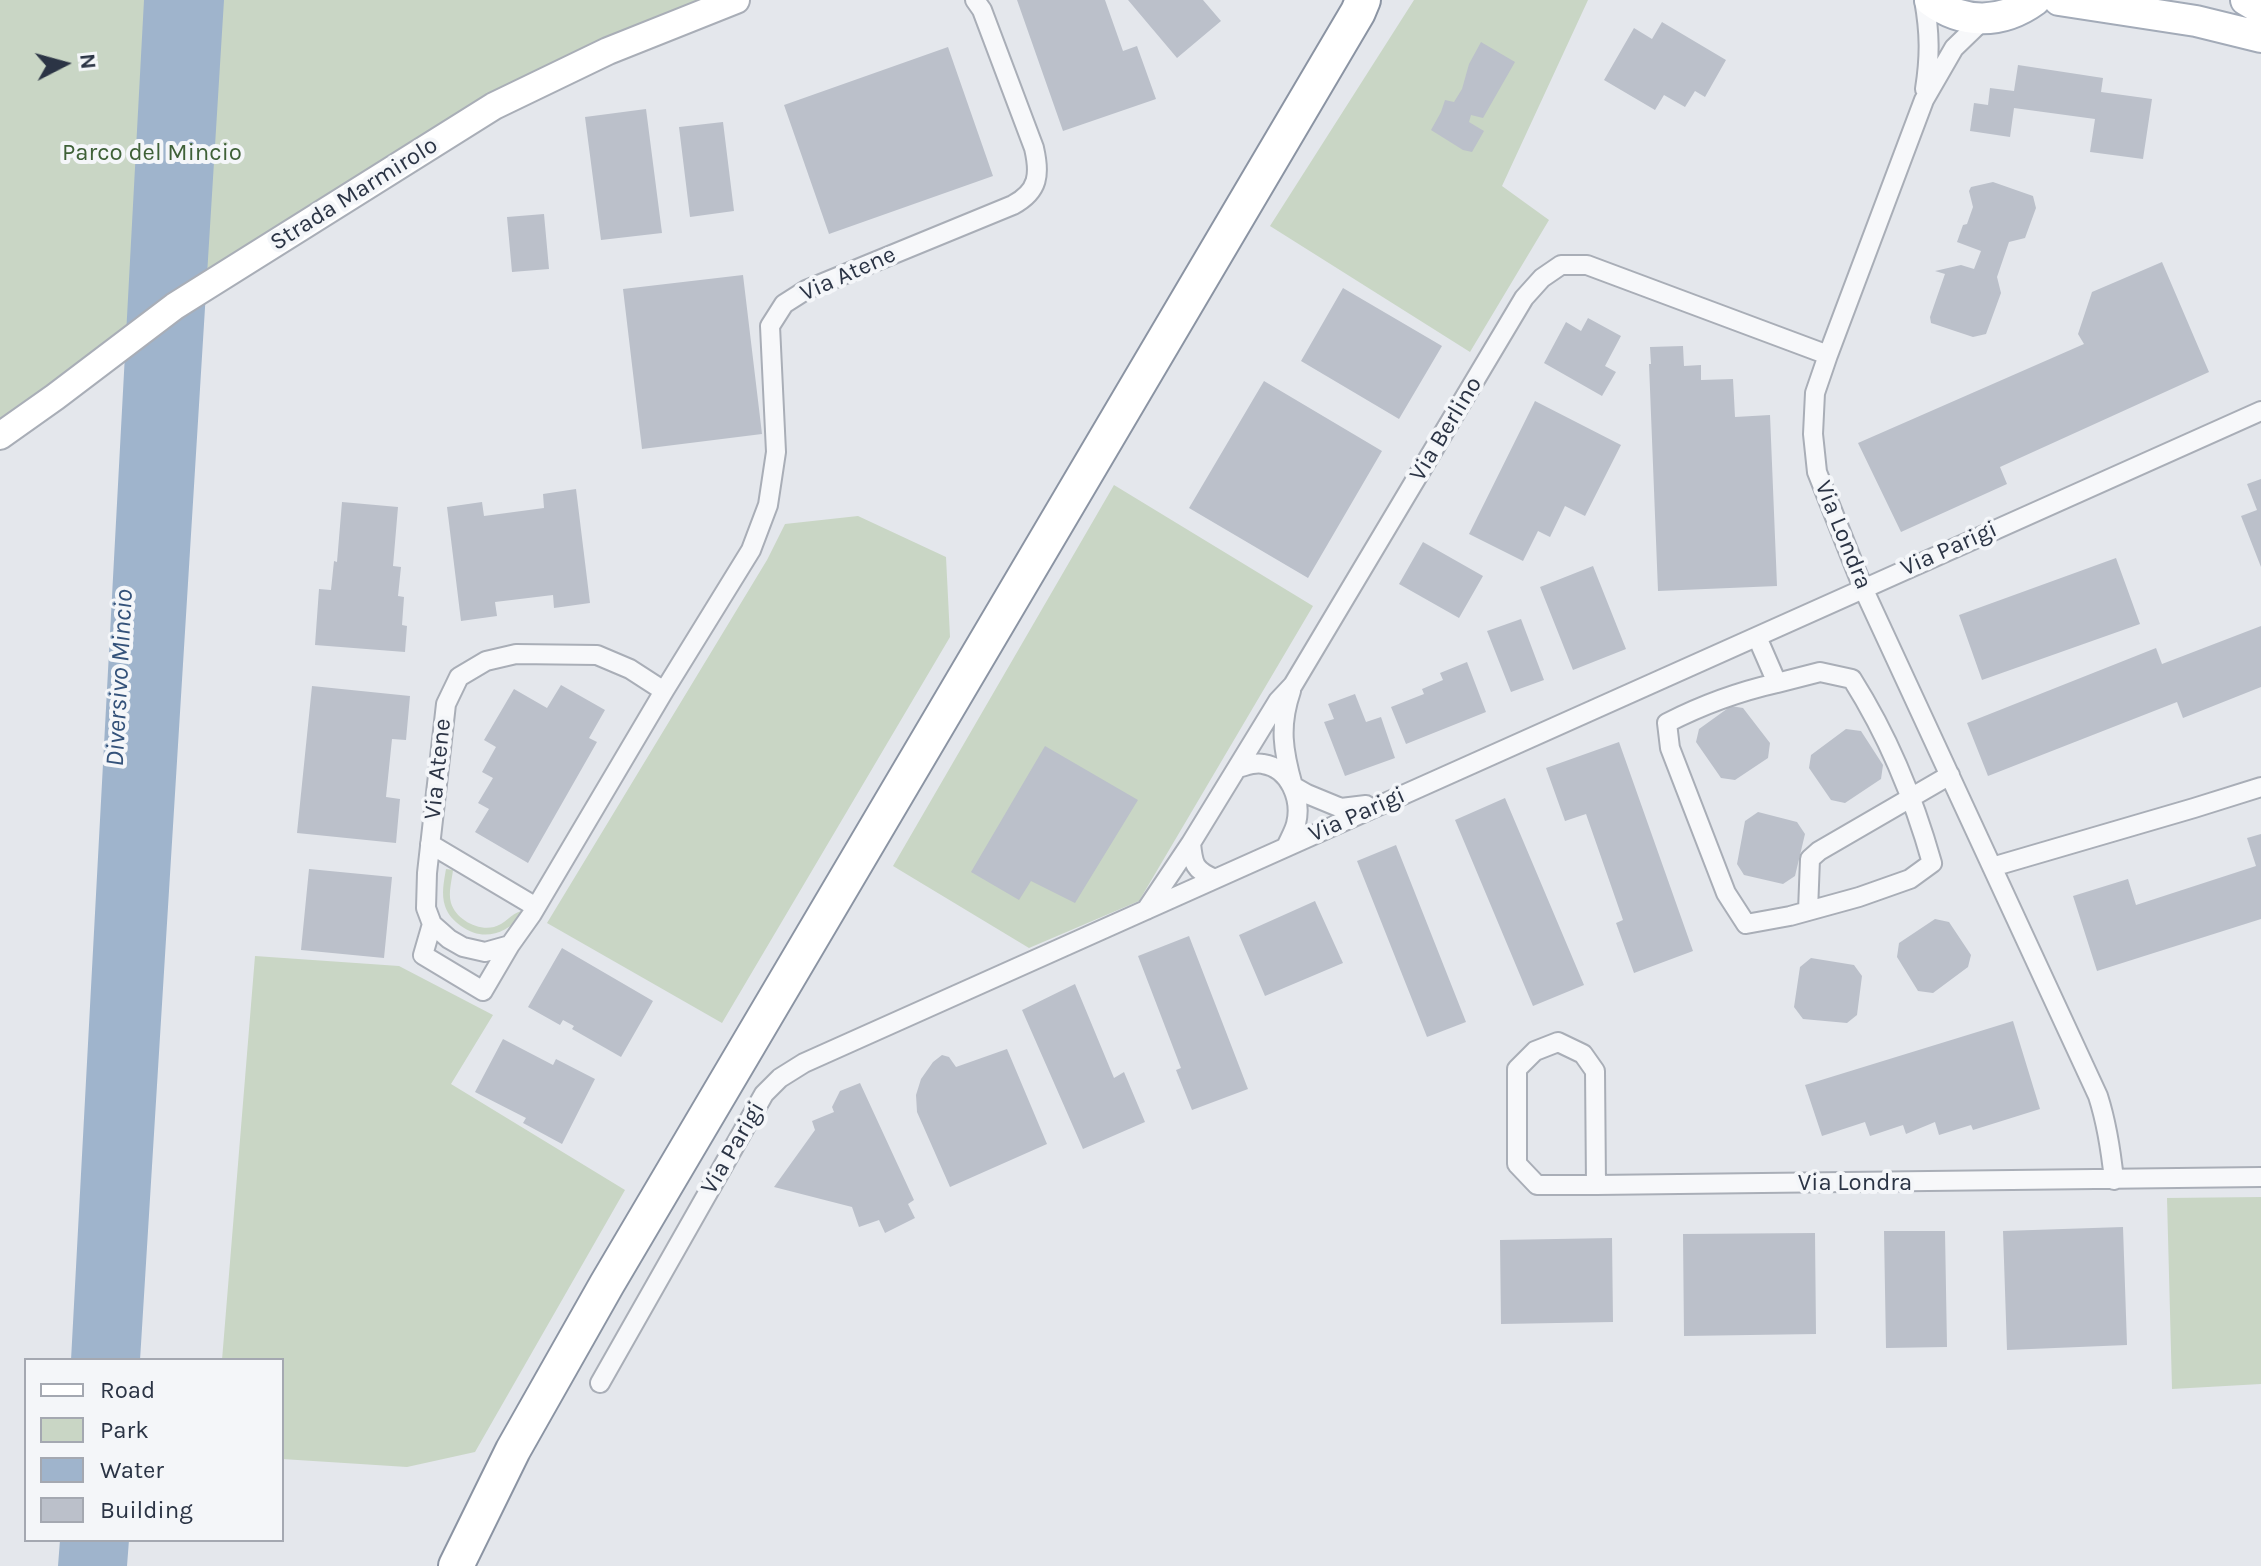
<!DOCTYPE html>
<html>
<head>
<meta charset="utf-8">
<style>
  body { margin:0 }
  #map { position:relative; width:2261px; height:1566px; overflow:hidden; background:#e4e7ec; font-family:Karla,sans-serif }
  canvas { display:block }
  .legend { position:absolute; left:24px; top:1358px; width:260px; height:184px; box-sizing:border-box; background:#f4f6f9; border:2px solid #a4a8b1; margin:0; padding:10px 14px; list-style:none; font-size:24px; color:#2b3445 }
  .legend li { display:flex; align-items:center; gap:16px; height:40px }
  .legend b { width:40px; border:2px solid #a4a8b1 }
  .north { position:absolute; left:24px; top:24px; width:80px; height:80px; -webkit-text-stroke:6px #f4f6f9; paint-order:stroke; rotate:84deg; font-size:22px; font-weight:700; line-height:32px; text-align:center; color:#2b3445 }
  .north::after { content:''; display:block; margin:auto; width:28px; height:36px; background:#2b3445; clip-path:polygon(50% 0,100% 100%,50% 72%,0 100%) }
</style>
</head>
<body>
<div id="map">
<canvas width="2261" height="1566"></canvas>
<ul class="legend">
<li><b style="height:10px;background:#fff"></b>Road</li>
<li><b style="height:22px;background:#c9d6c5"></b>Park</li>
<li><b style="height:22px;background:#9fb4cc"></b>Water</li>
<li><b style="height:22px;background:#bbc0ca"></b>Building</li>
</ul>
<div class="north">N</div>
</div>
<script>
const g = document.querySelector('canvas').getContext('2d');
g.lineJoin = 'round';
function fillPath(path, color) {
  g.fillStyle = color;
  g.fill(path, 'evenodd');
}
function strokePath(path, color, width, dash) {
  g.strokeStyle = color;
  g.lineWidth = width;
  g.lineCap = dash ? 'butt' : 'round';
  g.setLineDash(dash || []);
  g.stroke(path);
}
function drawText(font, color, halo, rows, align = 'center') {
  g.font = font + ' Karla,sans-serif';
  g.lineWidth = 8;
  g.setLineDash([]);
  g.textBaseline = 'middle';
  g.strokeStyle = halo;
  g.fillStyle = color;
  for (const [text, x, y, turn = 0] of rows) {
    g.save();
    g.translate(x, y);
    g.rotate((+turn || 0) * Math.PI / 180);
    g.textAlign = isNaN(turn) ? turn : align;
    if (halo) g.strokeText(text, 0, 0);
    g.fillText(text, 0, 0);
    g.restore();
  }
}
fillPath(new Path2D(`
  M0 0H733L369 183 0 448Z
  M1414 0H1588L1502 186 1549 220 1470 352 1270 226Z
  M1114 485 1313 606 1139 901 1029 948 893 866Z
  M858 516 946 557 950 637 722 1023 547 923 767 560 785 524Z
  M446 869 453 870C452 880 448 892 451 903 456 919 477 931 494 927 505 924 511 914 521 911L522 916C505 934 483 942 461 926 454 921 448 915 445 906 441 894 444 881 446 869Z
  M255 956 399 966 493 1015 451 1084 625 1190 475 1452 407 1467 282 1459V1360H222Z
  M2261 1197V1384L2172 1389 2167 1198Z`), '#c9d6c5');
fillPath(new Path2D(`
  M144 0H224L140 1360H71Z
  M60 1540H129L127 1566H58Z`), '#9fb4cc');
fillPath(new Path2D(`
  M1017 0H1105L1123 51 1137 46 1156 99 1063 131Z
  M1128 0H1203L1221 21 1177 58Z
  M1662 22 1726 60 1705 97 1695 91 1685 107 1664 95 1655 110 1604 80 1634 28 1652 39Z
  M1481 42 1515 62 1483 118 1471 115 1469 122 1484 131 1472 152 1463 150 1431 130 1441 112 1445 100 1454 102 1462 89 1469 64Z
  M948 47 993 176 829 234 784 105Z
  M2018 65 2103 78 2101 92 2152 99 2143 159 2090 152 2095 119 2014 108 2010 137 1970 131 1974 103 1988 105 1990 88 2014 91Z
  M646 109 662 233 601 240 585 117Z
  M723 122 734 211 690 217 679 127Z
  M1993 182 2033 196 2036 208 2025 238 2009 242 1997 277 2001 293 1986 334 1973 337 1931 323 1930 317 1945 274 1935 271 1961 265 1974 269 1981 251 1957 242 1963 225 1967 224 1973 207 1969 191 1971 187Z
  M544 214 549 269 512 272 507 217Z
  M2162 262 2209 372 2000 467 2007 484 1901 532 1858 443 2084 344 2078 334 2092 292Z
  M743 275 762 434 642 449 623 289Z
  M1343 288 1442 346 1399 419 1301 361Z
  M1588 318 1621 336 1605 366 1616 372 1602 396 1544 363 1566 322 1581 331Z
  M1683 346 1684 366 1701 365V380L1733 379 1735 417 1770 415 1777 586 1658 591 1649 364H1651L1650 347Z
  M1264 381 1382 451 1308 578 1189 508Z
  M1535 401 1621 445 1585 516 1565 506 1550 537 1538 531 1523 561 1469 534Z
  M2261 479V567L2241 516 2257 510 2247 484Z
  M576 489 590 603 554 608 553 595 495 602 497 616 461 621 447 507 482 502 484 516 544 508 543 494Z
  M342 502 398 507 393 566 401 567 398 596 404 597 402 625 407 626 405 652 315 645 319 589 331 590 334 561 337 562Z
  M1423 542 1483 576 1459 618 1399 584Z
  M2116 558 2140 624 1982 680 1959 615Z
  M1593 566 1626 649 1573 670 1540 587Z
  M1521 619 1544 680 1511 692 1487 631Z
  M2261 626V687L2183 718 2177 702 1988 776 1967 723 2156 648 2162 664Z
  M1467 662 1486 712 1406 744 1391 707 1424 694 1422 689 1443 680 1440 673Z
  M561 685 605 710 589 738 597 742 528 863 475 832 489 809 478 803 493 778 482 772 496 747 484 740 514 689 547 708Z
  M312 686 410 696 406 740 392 739 386 797 400 799 396 843 297 833Z
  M1355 694 1366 722 1381 717 1395 758 1345 776 1324 722 1334 719 1328 704Z
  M1731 706 1743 708 1770 743 1768 758 1735 780 1721 778 1696 742 1699 729Z
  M1846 729 1861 731 1883 765 1881 779 1845 803 1831 800 1809 768 1811 755Z
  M1619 742 1693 951 1634 973 1616 923 1623 920 1586 814 1565 821 1546 768Z
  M1045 746 1138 800 1075 903 1031 881 1019 900 971 872Z
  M1505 798 1584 985 1533 1006 1455 820Z
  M1758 812 1797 822 1805 834 1795 876 1783 884 1744 875 1737 864 1745 821Z
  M2261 834V919L2097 971 2073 896 2128 879 2136 905 2256 866 2247 838Z
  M1396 845 1466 1022 1427 1037 1357 861Z
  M309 869 392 877 384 958 301 950Z
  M1315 901 1343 963 1265 996 1239 935Z
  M1935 919 1949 922 1971 955 1968 967 1933 993 1918 991 1897 957 1899 943Z
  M1189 936 1248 1089 1192 1110 1176 1070 1181 1068 1138 956Z
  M562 948 653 1001 621 1057 572 1029 574 1026 563 1020 560 1025 528 1007Z
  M1811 958 1854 965 1862 976 1857 1015 1847 1023 1803 1019 1794 1007 1800 967Z
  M1075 984 1114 1078 1124 1072 1145 1122 1083 1149 1022 1010Z
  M2013 1021 2040 1109 1973 1130 1971 1125 1939 1135 1935 1122 1906 1134 1903 1125 1870 1136 1865 1122 1822 1136 1805 1085Z
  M503 1039 553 1065 556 1059 595 1079 562 1144 523 1123 526 1118 475 1092Z
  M1007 1049 1047 1144 950 1187 917 1112 916 1095 921 1079 933 1062 942 1055 949 1057 956 1067Z
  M860 1083 914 1200 908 1204 915 1218 885 1233 879 1220 859 1227 852 1207 774 1187 815 1130 812 1121 834 1112 832 1107 840 1091Z
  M2123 1227 2127 1345 2007 1350 2003 1231Z
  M1884 1231H1945L1947 1347 1886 1348Z
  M1815 1233 1816 1334 1684 1336 1683 1234Z
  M1612 1238 1613 1322 1501 1324 1500 1240Z`), '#bbc0ca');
const street = new Path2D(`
  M1924 0C1930 33 1930 57 1925 89
  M1984 19 1954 48 1924 100 1828 355 1815 393 1813 434 1817 472 1863 588 2098 1096C2107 1124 2111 1151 2114 1180
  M1757 637 1777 683 1820 672 1852 679C1888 736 1914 799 1932 863L1910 879 1859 897 1790 916 1746 924 1726 893 1670 748 1667 723C1704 704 1737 692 1777 683
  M664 691 630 669 597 655 516 654 486 661 459 677 446 704 427 873 426 908 432 924 449 939 463 947 485 952 510 945 532 914 664 691 751 550 768 505 776 452 770 326 784 304 806 290 1013 205C1039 191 1040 174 1034 148L982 10 975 0
  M1291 691C1279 726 1283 751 1293 786L1307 794 1341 808 1366 805
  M1238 768C1246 766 1254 762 1263 764 1290 768 1302 800 1296 824 1294 832 1289 840 1286 847
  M430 844 536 907
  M1992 867 2194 808 2261 787
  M1215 879C1194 870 1193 864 1191 843L1278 701 1293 685 1524 298 1542 278 1561 265H1587L1828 355
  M1146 910 1191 843
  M1808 911 1810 859 1819 851 1950 775
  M432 924 423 955 483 991 510 945
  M1596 1185 1595 1071 1583 1054 1558 1042 1535 1051 1517 1069V1164L1537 1185H1596L2261 1177
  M600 1383 764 1094 780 1078 804 1063 2261 411`);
const secondary = new Path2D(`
  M0 436 55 397 175 306 494 106 608 51 736 0`);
const primary = new Path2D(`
  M1930 0C1963 25 2002 24 2035 0
  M2059 0 2196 21 2261 37
  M2246 0 2261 9`);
const highway = new Path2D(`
  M456 1566 513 1450 607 1284 1358 12 1363 0`);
strokePath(street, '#a9aeb7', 22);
strokePath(secondary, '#a9aeb7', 30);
strokePath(primary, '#a3abb8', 34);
strokePath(highway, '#8b94a3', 38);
strokePath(street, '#f7f8fa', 18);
strokePath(secondary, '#fff', 26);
strokePath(primary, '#fff', 30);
strokePath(highway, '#fff', 34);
drawText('24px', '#3f6138', '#f4f6f9', [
  ["Parco del Mincio",152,153]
]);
drawText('24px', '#2b3445', '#f4f6f9', [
  ["Strada Marmirolo",354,194,-32],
  ["Via Atene",848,274,-24],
  ["Via Berlino",1446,429,-59],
  ["Via Londra",1843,535,68],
  ["Via Parigi",1949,549,-24],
  ["Via Atene",438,769,-84],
  ["Via Parigi",1357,815,-24],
  ["Via Parigi",733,1148,-60],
  ["Via Londra",1855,1183]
]);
drawText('italic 26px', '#34527a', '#f4f6f9', [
  ["Diversivo Mincio",120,678,-87]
]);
</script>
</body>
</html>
